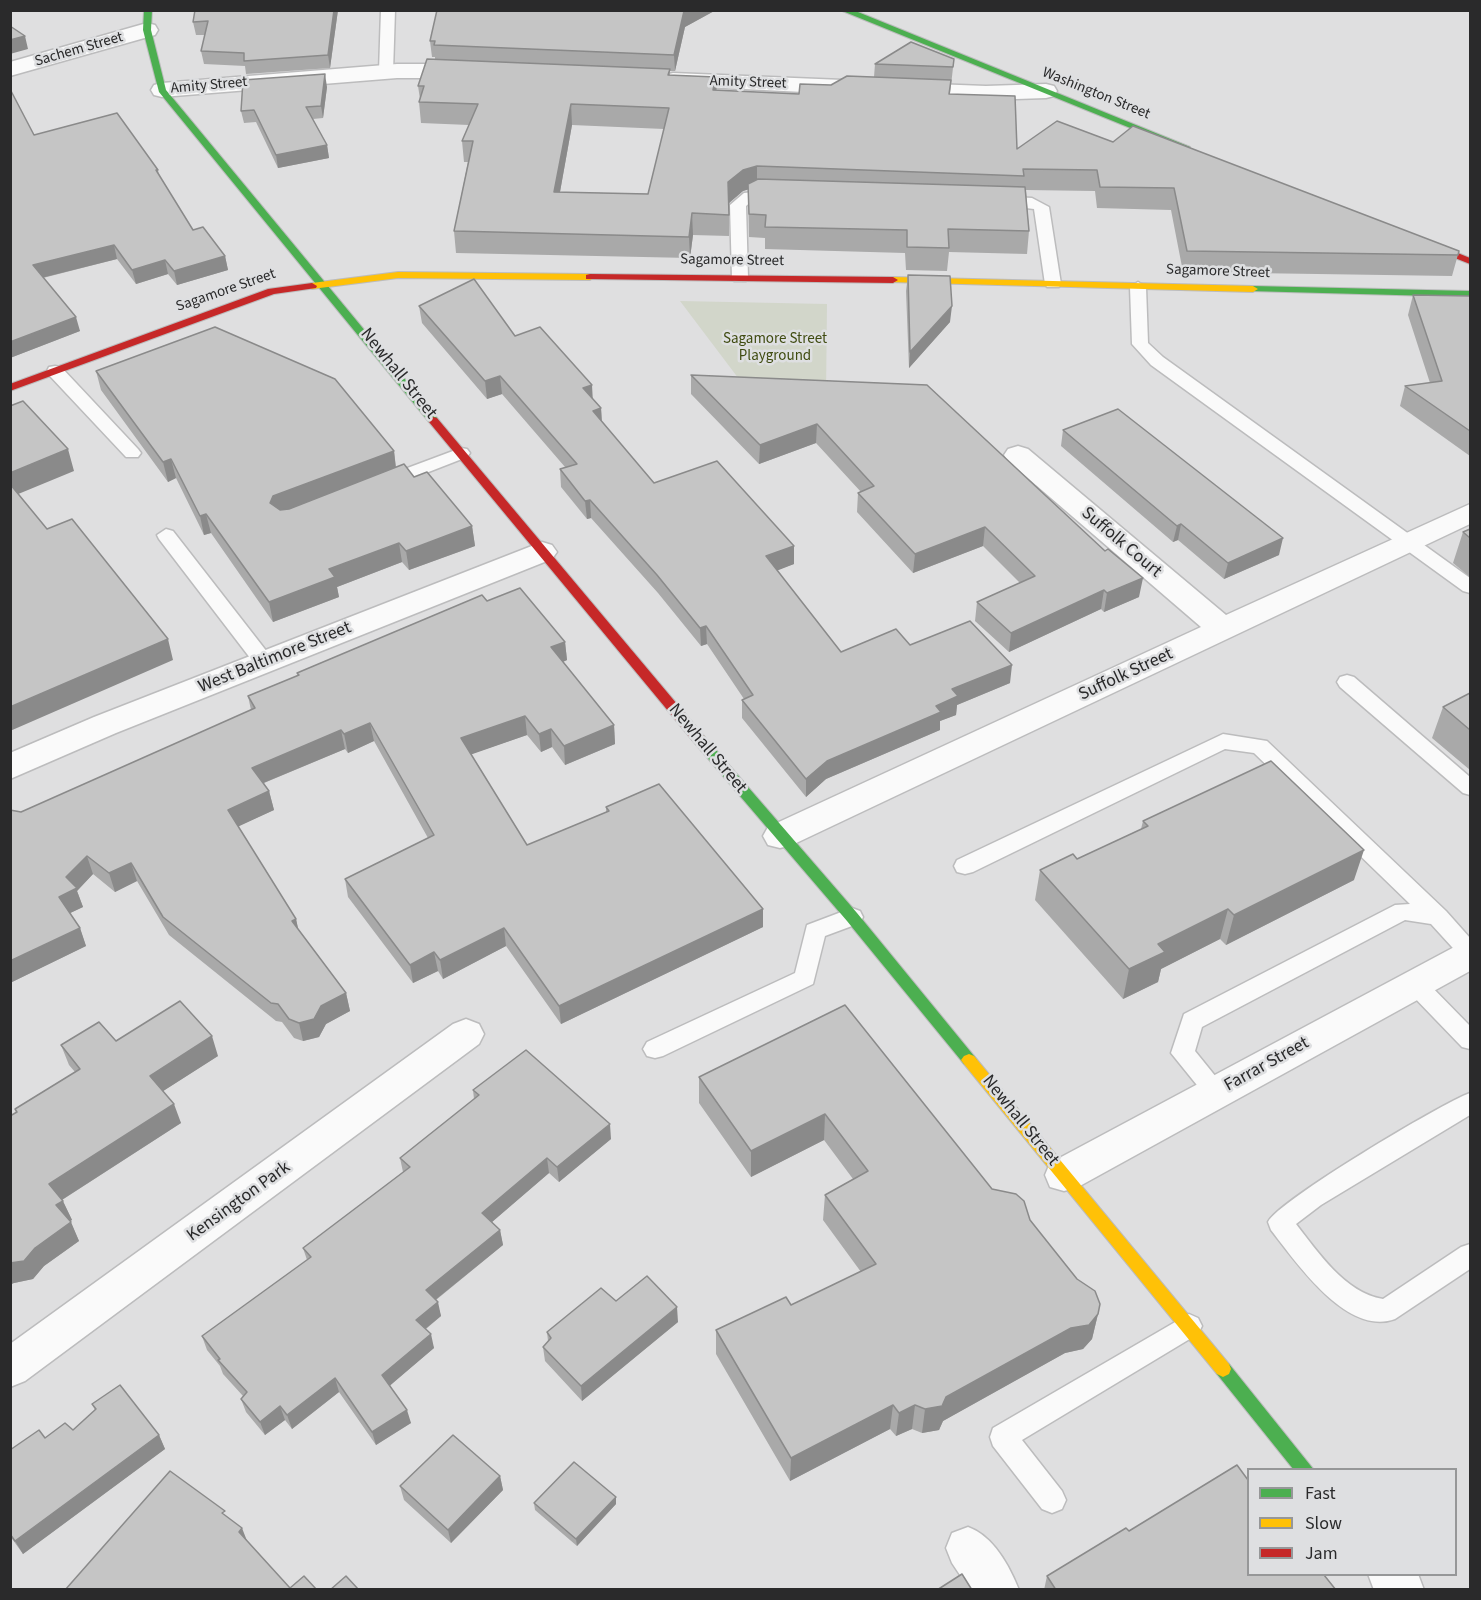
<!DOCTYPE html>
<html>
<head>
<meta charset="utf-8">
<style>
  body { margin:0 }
  #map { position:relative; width:1481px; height:1600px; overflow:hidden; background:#dfdfe0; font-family:"Source Sans 3",sans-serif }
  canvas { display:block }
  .frame { position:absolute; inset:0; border:12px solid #2a2a2b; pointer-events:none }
  .legend { position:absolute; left:1247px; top:1468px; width:210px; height:108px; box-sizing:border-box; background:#dedfe1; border:2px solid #969798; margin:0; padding:8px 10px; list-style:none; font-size:18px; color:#2a2a2b }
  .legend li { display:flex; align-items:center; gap:12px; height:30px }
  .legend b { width:30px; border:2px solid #969798 }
</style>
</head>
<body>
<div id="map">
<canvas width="1481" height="1600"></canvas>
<div class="frame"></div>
<ul class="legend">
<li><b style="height:8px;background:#4caf50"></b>Fast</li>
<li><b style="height:8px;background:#ffc107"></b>Slow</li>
<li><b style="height:8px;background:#c62828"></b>Jam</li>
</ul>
</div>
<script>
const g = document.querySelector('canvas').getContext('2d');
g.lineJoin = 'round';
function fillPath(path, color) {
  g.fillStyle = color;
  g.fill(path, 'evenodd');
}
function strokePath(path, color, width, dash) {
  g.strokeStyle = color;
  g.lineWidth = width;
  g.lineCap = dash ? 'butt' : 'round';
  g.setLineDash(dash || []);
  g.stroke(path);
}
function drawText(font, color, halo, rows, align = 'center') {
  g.font = font + ' "Source Sans 3",sans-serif';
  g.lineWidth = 5;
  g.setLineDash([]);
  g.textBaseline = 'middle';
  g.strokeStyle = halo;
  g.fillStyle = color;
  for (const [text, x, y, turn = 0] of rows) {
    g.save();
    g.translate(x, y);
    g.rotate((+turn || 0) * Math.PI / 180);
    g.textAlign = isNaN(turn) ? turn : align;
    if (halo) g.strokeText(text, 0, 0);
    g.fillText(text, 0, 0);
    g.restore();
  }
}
fillPath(new Path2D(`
  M680 301 827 304 826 398 751 395Z`), '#d2d6ca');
const lane = new Path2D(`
  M381 10H395L393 72 386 76 379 72Z
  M775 190 783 195 780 198 753 200 746 206 748 278 746 281H734L732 278 730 205 744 193Z
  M998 196 1032 198 1049 207 1061 284 1059 287H1047L1045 284 1034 209 993 204 990 201Z
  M1138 282 1146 287 1148 343 1163 357 1470 578V593L1463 591 1151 365 1132 344 1130 287Z
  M55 366 61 367 138 449 141 453 138 457H126L49 375 47 371 49 367Z
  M461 448 467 449 470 453 467 457 390 487H378L375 483 378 479Z
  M166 529 173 531 271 657 274 662 271 667H257L159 539 157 535Z
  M1347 675 1354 677 1470 777V795L1463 793 1340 687 1337 682 1340 677Z
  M1223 734 1267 741 1446 911 1470 938V961L1462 958 1431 924 1405 920 1202 1027 1195 1051 1229 1093 1225 1100 1217 1103 1209 1100 1171 1053 1184 1014 1395 905 1410 904 1254 753 1225 749 973 872 965 874 957 872 954 866 957 860Z
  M852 908 860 911 863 917 860 923 825 936 813 984 663 1056 655 1058 647 1056 643 1049 647 1042 795 973 807 925Z
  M1416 976 1424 979 1470 1026V1049L1462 1047 1408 991 1405 985 1408 979Z
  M1470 1093V1115L1321 1205 1296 1224C1318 1252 1345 1293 1383 1299L1461 1247 1470 1244V1269L1395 1319C1347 1337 1296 1262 1271 1230L1268 1222C1278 1201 1442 1103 1470 1093Z
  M1189 1314 1198 1318 1202 1326 1198 1334 1022 1440 1062 1491 1066 1500 1062 1509 1052 1513 1042 1509 993 1446 990 1437 993 1428Z`);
const street = new Path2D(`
  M147 23 155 25 158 30 155 35 10 76V62Z
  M397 64H469L477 66 480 71 477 76 469 78H397L162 97 154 95 151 90 154 85 162 83Z
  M673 73 843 80 851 82 854 87 851 92 843 94 665 85 662 80 665 75Z
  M907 83 986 86 1046 84 1054 86 1057 91 1054 96 1046 98 986 100 899 95 896 90 899 85Z
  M1018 446 1028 449 1226 615 1470 504V524L792 845 780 848 768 845 763 836 768 827 1201 627 1008 461 1004 455 1008 449Z
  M542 542 552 545 557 552 552 559 116 733 10 779V753L94 717Z
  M1470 941V971L1078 1187 1064 1191 1050 1187 1045 1175 1050 1163 1458 945Z
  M466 1019 479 1024 484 1034 479 1044 25 1381 10 1387V1344L453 1024Z
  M968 1527C993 1536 1009 1565 1019 1590H970L952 1563 946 1548 952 1533Z
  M1368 1574H1418L1424 1590H1374Z`);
const fast = new Path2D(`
  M144 10H152L151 30 166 90 437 418V422H429L159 92 143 30Z
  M840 10H853L1190 147 1182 149Z
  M1253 286 1470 291V297L1249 291V287Z
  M698 733 703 735 857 913 974 1056 977 1060 974 1064 969 1066 964 1064 847 921 693 741 691 738Z
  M1223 1361 1229 1364 1314 1470H1294L1217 1374 1215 1369 1217 1364Z`);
const slow = new Path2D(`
  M398 272 590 274 595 277 590 280 398 278 312 289 307 286 312 283Z
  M893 277 1253 286 1258 289 1253 292 889 282 888 280Z
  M969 1054 974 1056 1229 1364 1231 1369 1229 1374 1223 1377 1217 1374 964 1064 961 1060 964 1056Z`);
const jam = new Path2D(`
  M1416 236 1470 258V264L1412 241V237Z
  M590 274 893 277 898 280 893 283 586 279V275Z
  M312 283 317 286 316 288 274 294 10 391V384L268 289Z
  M433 417 437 418 703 735 705 738 703 741H693L429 422V418Z`);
strokePath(lane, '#bcbcbd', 3);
strokePath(street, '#bcbcbd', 3);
strokePath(fast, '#bcbcbd', 2);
strokePath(slow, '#bcbcbd', 2);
strokePath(jam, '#bcbcbd', 2);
fillPath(lane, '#fafafa');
fillPath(street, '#fafafa');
fillPath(fast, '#4caf50');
fillPath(slow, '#ffc107');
fillPath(jam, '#c62828');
fillPath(new Path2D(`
  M195 10H338L330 68 246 74 245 66 204 64 201 51 205 35H196L193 22Z
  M437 10H716L685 27 675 71H670V75L716 77V90L799 94 831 85 874 77 875 64 954 59 950 94 1017 149 1113 142 1459 251 1452 276 1183 272 1171 210 1097 208 1095 191 1026 190 1029 231 1027 254 949 252 947 271 906 270 905 253 765 249V238L749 237 748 189 743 191 729 203V236L693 235 690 258 456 253 454 231 468 162H464L462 141 469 125 421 123 419 102 420 99 418 86 435 59V57H432L430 41ZM572 125 664 129 648 194 560 192Z
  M327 87 323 118 313 119 327 145 329 158 278 168 256 122 244 123 241 111Z
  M34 135 158 170 159 176 193 230 225 256 228 270 177 285 168 274 136 284 117 259 43 278 80 331 10 358Z
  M908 275 950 322 909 368 906 291Z
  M1413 295 1470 296V456L1400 406 1405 386 1430 383 1408 315Z
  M419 306 515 336 593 399 601 408 602 422 654 483 794 546V564L777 570 841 652 910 645 1010 683 957 705 956 715 940 721V730L826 779 806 797 742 718V700L744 699 707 644 701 646 658 593 591 518 587 519 561 487 560 469 565 467 502 394 487 399 422 323Z
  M96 371 394 451 396 467 414 477 472 526 475 546 409 570 402 562 337 587 339 597 273 622 211 533 204 535 176 478 168 482 101 390Z
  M691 375 927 385 1139 597 1104 612 1101 609 1009 652 975 621 977 602 1020 583 983 546 913 573 857 512 858 493 861 492 816 443 759 464 691 394Z
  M1063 430 1279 555 1224 579 1178 540 1173 542 1061 446Z
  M1470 529V577L1453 563 1463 532Z
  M520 588 565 642 567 660 563 662 614 725 615 744 565 765 552 747 541 752 527 735 471 754 527 845 606 812V807L659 784 763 909V927L561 1024 506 946 443 979 438 971 413 983 348 897 345 879 428 838 374 741 348 753 345 749 264 783 269 791 274 810 238 826 296 919 298 929 346 993 350 1011 326 1024 319 1037 303 1041 294 1038 282 1022 276 1021 169 935 137 881 115 892 93 874 77 891 83 907 70 913 80 928 86 946 10 983V810L21 812 251 710 248 696 298 676 297 673 482 595 487 601Z
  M1470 693V770L1432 738 1443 707Z
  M1143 821 1354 880 1226 945 1220 939 1161 969 1158 982 1123 999 1035 900 1040 870 1077 859 1141 829Z
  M845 1005 992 1189 1030 1220 1098 1314 1092 1339 1083 1349 1065 1353 943 1421 939 1430 922 1433 912 1429 896 1436 890 1429 790 1481 716 1354V1330L791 1305 861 1272 823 1220 825 1195 853 1179 824 1140 751 1177 699 1103V1077Z
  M116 1041 218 1056 163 1091 181 1123 62 1200 72 1220 70 1221 79 1241 44 1266 33 1279 14 1283 16 1112 15 1109 75 1072 69 1065 61 1045Z
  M473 1090 611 1139 559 1182 549 1173 492 1222 500 1230 503 1245 436 1300 441 1316 426 1329 434 1348 390 1385 411 1423 376 1445 339 1392 292 1429 285 1420 265 1435 246 1412 241 1399 243 1396 223 1374 220 1366 207 1350 202 1336 307 1260 303 1248 403 1172 400 1158 474 1099Z
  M616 1301 678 1322 582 1401 545 1361 543 1347 548 1341 547 1332Z
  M92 1404 159 1435 165 1449 23 1554 10 1536V1450L45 1438 73 1430 95 1410Z
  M500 1476 503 1490 451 1543 404 1500 400 1486Z
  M616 1497V1504L577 1546 535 1510 534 1503Z
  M1129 1531 1336 1590H1044L1047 1576Z`), '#a9a9a9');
fillPath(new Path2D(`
  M334 10H338L330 68 328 55Z
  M686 10H716L685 27 675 71 674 55 684 11Z
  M25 36 28 49 10 54V40Z
  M325 74 327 87 323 118 321 106Z
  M716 77 717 98 713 90Z
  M571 104 572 125 556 214 554 192Z
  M327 145 329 158 278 168 276 155Z
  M757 166V187L743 191 729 203 728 182 743 170Z
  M692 213 693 235 690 258 689 237Z
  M114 245 117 259 37 279 33 265Z
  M225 256 228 270 177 285 174 271Z
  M165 260 168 274 136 284 132 270Z
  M952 306 950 322 909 368 910 352Z
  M76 317 80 331 10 358V342Z
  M500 376 502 394 487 399 485 381Z
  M592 385 593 403 583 388Z
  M601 408 602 426 593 411Z
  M817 424 816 443 759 464 760 445Z
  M68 449 74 471 11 497 10 473Z
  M394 451 396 470 277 516 270 503 273 496Z
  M171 459 176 478 168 482 163 462Z
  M590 500 591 518 587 519 585 501Z
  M206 514 211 533 204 535 200 516Z
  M1181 524 1178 540 1173 542 1177 526Z
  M472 526 475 546 409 570 406 551Z
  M985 527 983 546 913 573 915 554Z
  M1283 538 1279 555 1224 579 1228 563Z
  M399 543 402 562 337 587 339 597 273 622 269 602 329 569Z
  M794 546V564L766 575V556Z
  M1143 578 1139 597 1104 612 1107 593Z
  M1104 590 1101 609 1009 652 1011 633Z
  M706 626 707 644 701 646 700 628Z
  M168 639 173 660 10 731V707Z
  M565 642 567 660 553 666 551 647Z
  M1012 665 1010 683 957 705 956 715 940 721V730L826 779 806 797V779L827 761 936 706 952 689Z
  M525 716 527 735 464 757 461 738Z
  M370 723 374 741 348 753 344 734Z
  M614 725 615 744 565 765 564 746Z
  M551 729 552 747 541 752 539 734Z
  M341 730 345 749 256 786 252 768Z
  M269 791 274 810 233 829 228 810Z
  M1364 850 1354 880 1226 945 1234 915Z
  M87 856 93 874 77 891 83 907 66 915 59 897 66 877Z
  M131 863 137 881 115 892 109 873Z
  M763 909V927L561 1024 559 1006Z
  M1228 909 1220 939 1161 969 1158 982 1123 999 1129 969 1158 944Z
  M296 919 300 937 292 921Z
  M80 928 86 946 10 983V961Z
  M504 928 506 946 443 979 440 960Z
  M434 952 438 971 413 983 410 965Z
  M346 993 350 1011 326 1024 319 1037 303 1041 299 1023 321 1006Z
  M212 1036 218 1056 157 1095 150 1076Z
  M174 1104 181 1123 57 1203 49 1184Z
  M825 1114 824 1140 751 1177V1151Z
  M610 1124 611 1139 559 1182 557 1167Z
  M547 1158 549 1173 485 1228 482 1213Z
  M63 1201 72 1220 65 1224 56 1205Z
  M71 1222 79 1241 44 1266 33 1279 14 1283 10 1285V1263L35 1248Z
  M500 1230 503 1245 429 1305 426 1290Z
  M438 1302 441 1316 419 1334 416 1320Z
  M677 1307 678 1322 582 1401 581 1386Z
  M1098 1314 1092 1339 1083 1349 1065 1353 943 1421 939 1430 922 1433 925 1409 1071 1328Z
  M431 1334 434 1348 386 1389 382 1375Z
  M335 1378 339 1392 292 1429 287 1415Z
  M893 1405 890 1429 790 1481 791 1458Z
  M915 1405 912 1429 896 1436 899 1413Z
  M280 1406 285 1420 265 1435 260 1422Z
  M407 1410 411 1423 376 1445 372 1432Z
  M159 1435 165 1449 23 1554 15 1541Z
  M500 1476 503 1490 451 1543 448 1530Z
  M616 1497V1504L577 1546 576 1539Z
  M242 1528 249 1546 239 1532Z`), '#8a8a8a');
const building = new Path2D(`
  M195 10H334L328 55 244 61V53L201 51 208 21 193 22Z
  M437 10H686L684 11 674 55 434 45 435 41H430Z
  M10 26 25 36 10 40Z
  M911 42 954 59 953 67 875 64Z
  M427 59 670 69 668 75 716 77 713 90 799 94 800 84 831 85 847 76 951 80 949 94 1015 96 1017 149 1057 121 1113 142 1133 126 1459 251 1458 255 1187 251 1174 188 1100 187 1097 170 1023 169 1024 176 757 166 743 170 728 182 729 215 692 213 689 237 454 231 473 141H462L478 104 419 102 424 86H418ZM571 104 669 108 648 194 554 192Z
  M325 74 321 106 306 107 327 145 276 155 254 110 241 111 243 80Z
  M10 89 34 135 117 113 158 170H156L193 230 203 227 225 256 174 271 165 260 132 270 114 245 33 265 76 317 10 342Z
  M758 179 1025 187 1029 231 948 229 949 248 907 247V230L765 227 766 215 749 214 748 184Z
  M908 275 950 276 952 306 910 352Z
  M474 279 515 336 540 327 592 385 583 388 601 408 593 411 654 483 717 461 794 546 766 556 841 652 896 629 910 645 970 621 1012 665 952 689 958 696 936 706 941 712 827 761 806 779 742 700 753 695 706 626 700 628 657 575 590 500 585 501 560 469 577 464 500 376 485 381 419 306Z
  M1413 295 1470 296V431L1405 386 1442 381Z
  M215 327 335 379 394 451 273 496 270 503 280 510 289 509 404 464 414 477 427 472 472 526 406 551 399 543 329 569 335 577 269 602 206 514 200 516 171 459 163 462 96 371Z
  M691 375 927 385 1105 551 1108 549 1143 578 1107 593 1104 590 1011 633 977 602 1035 576 985 527 915 554 858 493 874 486 817 424 760 445Z
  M23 401 68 449 10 473V406Z
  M1118 409 1283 538 1228 563 1181 524 1177 526 1063 430Z
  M10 484 47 529 72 519 168 639 10 707Z
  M1470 529V538L1463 532Z
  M520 588 565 642 551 647 614 725 564 746 551 729 539 734 525 716 461 738 527 845 609 811 606 807 659 784 763 909 559 1006 504 928 440 960 434 952 410 965 345 879 434 835 370 723 344 734 341 730 252 768 269 791 228 810 296 919 292 921 346 993 321 1006 314 1019 299 1023 289 1019 278 1004 271 1003 163 917 131 863 109 873 87 856 66 877 77 888 59 897 80 928 10 961V810L21 812 255 708 248 696 299 675 297 673 482 595 487 601Z
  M1470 693V730L1443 707Z
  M1271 761 1364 850 1234 915 1228 909 1158 944 1165 952 1129 969 1040 870 1073 854 1077 859 1148 826 1143 821Z
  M180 1001 212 1036 150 1076 174 1104 49 1184 63 1201 56 1205 71 1222 35 1248 24 1261 10 1263V1116L17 1112 15 1109 80 1069 61 1045 99 1022 116 1041Z
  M845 1005 992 1189 1016 1194 1024 1201 1030 1220 1077 1279 1095 1291 1100 1304 1098 1314 1089 1325 1071 1328 946 1397 942 1406 925 1409 915 1405 899 1413 893 1405 791 1458 716 1330 786 1297 791 1305 876 1264 825 1195 868 1171 825 1114 751 1151 699 1077Z
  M526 1050 610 1124 557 1167 547 1158 482 1213 500 1230 426 1290 438 1302 416 1320 431 1334 382 1375 407 1410 372 1432 335 1378 287 1415 280 1406 260 1422 241 1399 247 1392 218 1360 220 1359 202 1336 311 1257 303 1248 410 1167 400 1158 479 1095 473 1090Z
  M647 1276 677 1307 581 1386 543 1347 551 1338 547 1332 601 1288 616 1301Z
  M120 1385 159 1435 15 1541 10 1534V1450L39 1430 45 1438 65 1423 73 1430 96 1409 92 1404Z
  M453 1435 500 1476 448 1530 400 1486Z
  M574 1462 616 1497 576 1539 534 1503Z
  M1237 1465 1248 1480V1575H1324L1336 1590H1056L1047 1576 1126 1528 1129 1531Z
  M170 1471 225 1511 222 1513 242 1528 239 1532 290 1588 304 1576 317 1590H65Z
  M962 1574 972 1590H937Z
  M346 1576 359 1590H330Z`);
fillPath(building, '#c5c5c5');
strokePath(building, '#8a8a8a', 1.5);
drawText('15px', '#2a2a2b', '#dedfe1', [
  ["Sachem Street",79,50,-16],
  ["Amity Street",748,83,2],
  ["Amity Street",209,86,-5],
  ["Washington Street",1096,94,22],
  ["Sagamore Street",732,261,1],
  ["Sagamore Street",1218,272,2],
  ["Sagamore Street",226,291,-19]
]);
drawText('15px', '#3f4b10', '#dedfe1', [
  ["Sagamore Street",775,340],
  ["Playground",775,357]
]);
drawText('18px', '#2a2a2b', '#dedfe1', [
  ["Newhall Street",398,374,51],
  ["Suffolk Court",1121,543,40],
  ["West Baltimore Street",275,658,-22],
  ["Suffolk Street",1126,675,-25],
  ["Newhall Street",707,749,50],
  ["Farrar Street",1267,1065,-29],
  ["Newhall Street",1020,1121,51],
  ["Kensington Park",239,1202,-36]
]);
</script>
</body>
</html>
